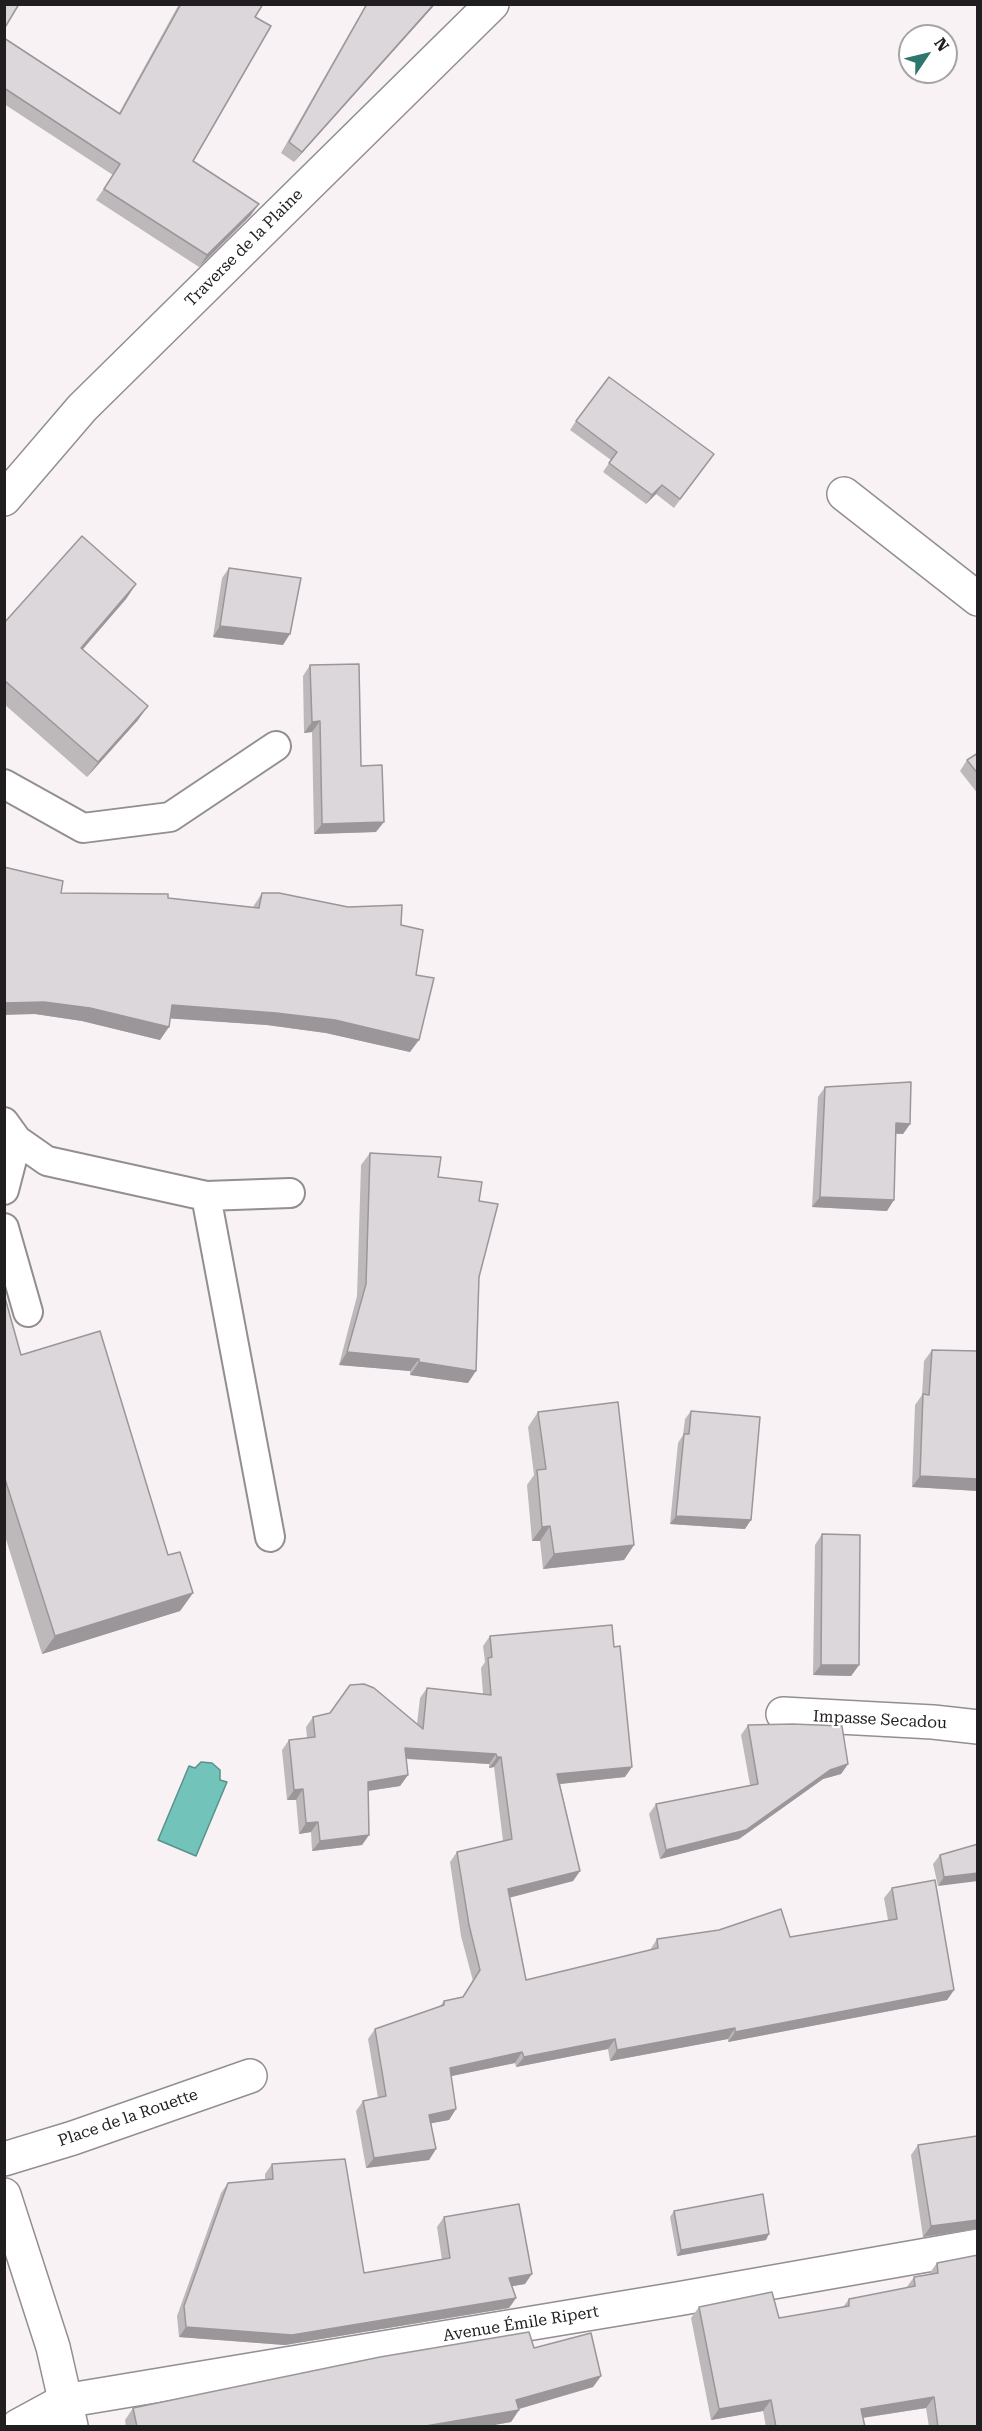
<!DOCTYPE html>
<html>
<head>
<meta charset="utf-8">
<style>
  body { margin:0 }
  #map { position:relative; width:982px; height:2431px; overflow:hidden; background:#f8f2f5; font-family:"Roboto Serif",serif }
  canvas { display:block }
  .frame { position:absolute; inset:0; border:6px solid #201e1f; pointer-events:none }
  .north { position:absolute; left:898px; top:24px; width:60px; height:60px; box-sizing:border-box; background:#fff; border:2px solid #a6a5a5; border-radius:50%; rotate:55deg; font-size:16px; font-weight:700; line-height:24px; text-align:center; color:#201e1f }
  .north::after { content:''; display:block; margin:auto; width:21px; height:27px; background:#2f766e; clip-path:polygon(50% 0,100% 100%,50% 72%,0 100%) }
</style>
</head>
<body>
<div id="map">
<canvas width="982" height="2431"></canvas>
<div class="frame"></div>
<div class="north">N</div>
</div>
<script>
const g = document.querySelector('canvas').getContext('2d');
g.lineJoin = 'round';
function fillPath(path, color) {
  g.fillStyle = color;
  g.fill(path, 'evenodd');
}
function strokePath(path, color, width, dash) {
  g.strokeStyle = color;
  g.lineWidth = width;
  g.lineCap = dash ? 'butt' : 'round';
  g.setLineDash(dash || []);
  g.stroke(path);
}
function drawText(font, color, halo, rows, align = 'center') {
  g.font = font + ' "Roboto Serif",serif';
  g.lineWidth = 4.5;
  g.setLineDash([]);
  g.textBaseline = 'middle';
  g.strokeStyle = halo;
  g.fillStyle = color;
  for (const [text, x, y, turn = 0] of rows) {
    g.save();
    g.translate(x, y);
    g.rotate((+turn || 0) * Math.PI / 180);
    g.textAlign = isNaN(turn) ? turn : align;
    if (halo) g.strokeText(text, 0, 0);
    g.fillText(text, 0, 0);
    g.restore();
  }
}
const water = new Path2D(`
  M201 1762 212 1763 220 1770V1780L227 1782 196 1856 158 1840 189 1766 195 1768Z`);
fillPath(water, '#72c3b9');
strokePath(water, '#59928b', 1.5);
const service = new Path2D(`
  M4 784 83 828 170 817 276 746
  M4 1122 17 1140 4 1190
  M17 1140 47 1161 206 1196 290 1193
  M206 1196 270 1537
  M4 1228 28 1312`);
const minor = new Path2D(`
  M844 494 978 599
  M4 499 82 408 492 4
  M783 1714 933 1722 978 1727
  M4 2159 73 2138 250 2076`);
const tertiary = new Path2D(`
  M18 2426 64 2401`);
const secondary = new Path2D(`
  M4 2195 53 2347 71 2426
  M64 2401 677 2299 978 2246`);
strokePath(service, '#938e90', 32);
strokePath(minor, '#938e90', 36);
strokePath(tertiary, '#938e90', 36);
strokePath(secondary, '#938e90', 36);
strokePath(service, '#fff', 28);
strokePath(minor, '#fff', 33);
strokePath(tertiary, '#fff', 33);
strokePath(secondary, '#fff', 33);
fillPath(new Path2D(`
  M179 4H263L255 17 193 161 251 215 199 267 96 200 113 175 4 104V38L119 113Z
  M366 4H435L294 162 281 153Z
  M576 421 714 454 674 508 656 494 646 504 603 472 611 460 570 430Z
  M229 568 283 645 213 637 222 578Z
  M136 584 126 599 82 649 138 720 87 777 4 704V623Z
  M310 665 361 766 376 832 314 834 312 732 304 733 303 676Z
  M978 753V794L960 771 967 760Z
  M61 893 168 898 253 907 262 893 401 925 416 975 410 1052 326 1033 267 1025 170 1018 160 1040 82 1021 35 1014Z
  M825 1087 910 1124 903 1134H896L887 1211 812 1207 818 1097Z
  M370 1153 438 1177 479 1201 468 1383 410 1375V1371L339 1365 357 1296 361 1165Z
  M4 1294 21 1355 168 1555 193 1593 180 1611 42 1654 4 1533Z
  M932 1350 978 1351V1491L912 1487 915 1405 922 1395 924 1361Z
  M691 1411 745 1529 670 1524 678 1443 683 1435 685 1419Z
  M538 1412 634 1545 624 1560 543 1569 540 1541H532L527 1485 534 1475 528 1427Z
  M822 1534 859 1665 851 1676 813 1675 815 1545Z
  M490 1636 625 1777 560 1784 580 1871 573 1881 509 1898 526 1980 650 1950 657 1939 790 1937 888 1920 884 1898 892 1888 954 1990 947 2000 728 2042V2039L610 2061 608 2049 516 2067 515 2063 451 2076 456 2109 449 2120 431 2123 436 2149 429 2160 366 2168 356 2111 363 2101 378 2098 368 2039 375 2029 440 2006 444 2001 462 1998 473 1981 461 1936 450 1862 457 1852 503 1841 494 1767 489 1768V1764L406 1759 408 1775 400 1786 368 1791 369 1835 362 1845 312 1851 311 1832 299 1834 296 1800H287L282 1750 289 1740 307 1738 306 1727 313 1717 417 1724 420 1698 427 1688 483 1694 481 1668 485 1662 483 1646Z
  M748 1725 848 1764 841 1774 823 1779 739 1839 660 1859 649 1814 656 1804 750 1785 741 1735Z
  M978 1844 938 1886 933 1864 940 1855Z
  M978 2139V2229L923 2237 911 2155 918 2145Z
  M272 2164 364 2273 442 2260 437 2227 444 2217 525 2284 512 2286 516 2298 509 2308 285 2345 179 2337 177 2316 221 2193 228 2183 265 2180V2174Z
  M674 2211 766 2240 677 2256 670 2217Z
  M937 2263 978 2427H929L926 2408 863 2418 865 2427H766L763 2411 711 2420 691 2318 699 2307 779 2318 843 2307 849 2299 906 2288 914 2277 929 2274Z
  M534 2348 601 2376 593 2387 519 2409V2410L511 2422 483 2427H126L125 2420 133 2408Z`), '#bdb9bb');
fillPath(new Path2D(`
  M434 4H435L432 8 294 162 302 152Z
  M259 204 251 215 199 267 207 255Z
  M662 485 656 494 646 504 652 495Z
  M136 584 126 599 71 663 81 648Z
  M220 626 290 634 283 645 213 637Z
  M148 706 138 720 87 777 98 762Z
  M320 721 312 732 304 733 312 722Z
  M384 822 376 832 314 834 322 824Z
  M44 1002 90 1008 169 1027 160 1040 82 1021 35 1014 4 1015V1003Z
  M172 1005 276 1013 335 1020 419 1040 410 1052 326 1033 267 1025 163 1018Z
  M896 1123 910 1124 903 1134 888 1133Z
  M820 1197 894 1200 887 1211 812 1207Z
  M347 1352 419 1359 410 1371 339 1365Z
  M419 1362 476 1371 468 1383 410 1375Z
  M920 1476 978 1479V1491L912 1487Z
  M676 1516 751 1520 745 1529 670 1524Z
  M550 1526 540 1541H532L542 1527Z
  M634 1545 624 1560 543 1569 554 1554Z
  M193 1593 180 1611 42 1654 55 1636Z
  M821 1665H859L851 1676 813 1675Z
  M405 1748 496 1754 489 1764 397 1758Z
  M497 1757H501L494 1767 489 1768Z
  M848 1764 841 1774 823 1779 739 1839 660 1859 666 1850 830 1770Z
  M632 1767 625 1777 550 1785 557 1774Z
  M408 1775 400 1786 360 1792 368 1782Z
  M303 1789 296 1800H287L294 1790Z
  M318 1822 311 1832 299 1834 306 1823Z
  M369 1835 362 1845 312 1851 320 1841Z
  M580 1871 573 1881 500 1900 508 1889Z
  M978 1873V1881L938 1886 944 1877Z
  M954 1990 947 2000 728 2042 735 2032Z
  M735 2028 728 2039 610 2061 617 2050Z
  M615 2039 608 2049 516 2067 524 2057Z
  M522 2052 515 2063 442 2078 450 2068Z
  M456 2109 449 2120 422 2125 429 2115Z
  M436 2149 429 2160 366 2168 374 2158Z
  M978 2220V2229L923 2237 931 2226Z
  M769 2234 766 2240 677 2256 681 2250Z
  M532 2274 525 2284 502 2288 509 2278Z
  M516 2298 509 2308 285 2345 179 2337 186 2327Z
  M601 2376 593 2387 508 2412 516 2400Z
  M934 2397 926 2408 854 2419 861 2409Z
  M771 2400 763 2411 711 2420 719 2409Z
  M519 2410 511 2422 483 2427H420Z`), '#9a9699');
const building = new Path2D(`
  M4 4H19L4 29Z
  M181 4H263L255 17 271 26 193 161 259 204 207 255 104 189 120 164 4 88V38L120 114Z
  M367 4H434L302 152 289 142Z
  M609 377 714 454 680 499 662 485 652 495 609 463 617 452 576 421Z
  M82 536 136 584 81 648 148 706 98 762 4 680V623Z
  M229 568 301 578 290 634 220 626Z
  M359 664 361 766 382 765 384 822 322 824 320 721 312 722 310 665Z
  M978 753V774L967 760Z
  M4 867 63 881 61 893 168 894V898L259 908 262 893H279L348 907 402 905 401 925 423 930 416 975 434 978 419 1040 335 1020 276 1013 172 1005 169 1027 90 1008 44 1002 4 1003Z
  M911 1082 910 1124 896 1123 894 1200 820 1197 825 1087Z
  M370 1153 441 1157 438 1177 482 1182 479 1201 498 1204 479 1277 476 1371 419 1362V1359L347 1352 366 1284Z
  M4 1294 21 1355 100 1331 168 1555 180 1552 193 1593 55 1636 4 1476Z
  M932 1350 978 1351V1479L920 1476 923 1394 929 1395Z
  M618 1402 634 1545 554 1554 550 1526 542 1527 537 1470 546 1469 538 1412Z
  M691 1411 760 1417 751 1520 676 1516 684 1434H689Z
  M822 1534 860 1535 859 1665H821Z
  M612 1625 614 1647 620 1646 632 1767 557 1774 580 1871 508 1889 526 1980 658 1948 657 1939 719 1930 781 1909 790 1937 897 1919 892 1888 935 1880 954 1990 735 2032V2028L617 2050 615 2039 524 2057 522 2052 450 2068 456 2109 429 2115 436 2149 374 2158 363 2101 386 2096 375 2029 444 2005V2001L463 1997 480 1970 469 1925 457 1852 512 1839 501 1757H497L496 1754 405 1748 408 1775 368 1782 369 1835 320 1841 318 1822 306 1823 303 1789 294 1790 289 1740 315 1737 313 1717 330 1713 350 1685 364 1684 374 1688 423 1729 427 1688 491 1695 488 1658 492 1657 490 1636Z
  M793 1724 842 1726 848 1764 830 1770 746 1830 666 1850 656 1804 758 1784 748 1725Z
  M978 1844V1873L944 1877 940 1855Z
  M977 2136 978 2220 931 2226 918 2145Z
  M345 2159 364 2273 450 2258 444 2217 519 2204 532 2274 509 2278 516 2298 292 2335 186 2327 184 2306 228 2183 273 2179 272 2164Z
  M763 2194 769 2234 681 2250 674 2211Z
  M978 2255V2427H938L934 2397 861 2409 865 2427H776L771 2400 719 2409 699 2307 772 2292 779 2318 849 2306V2299L915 2286 914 2277 938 2273 937 2263Z
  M529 2332 534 2348 591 2333 601 2376 516 2400 519 2410 420 2427H137L133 2408 380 2357Z`);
fillPath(building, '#dcd7da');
strokePath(building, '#9a9699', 1.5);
drawText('16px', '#201e1f', '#fff', [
  ["Traverse de la Plaine",244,248,-45],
  ["Impasse Secadou",880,1720,3],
  ["Place de la Rouette",128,2118,-19],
  ["Avenue Émile Ripert",521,2324,-9]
]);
</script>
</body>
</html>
